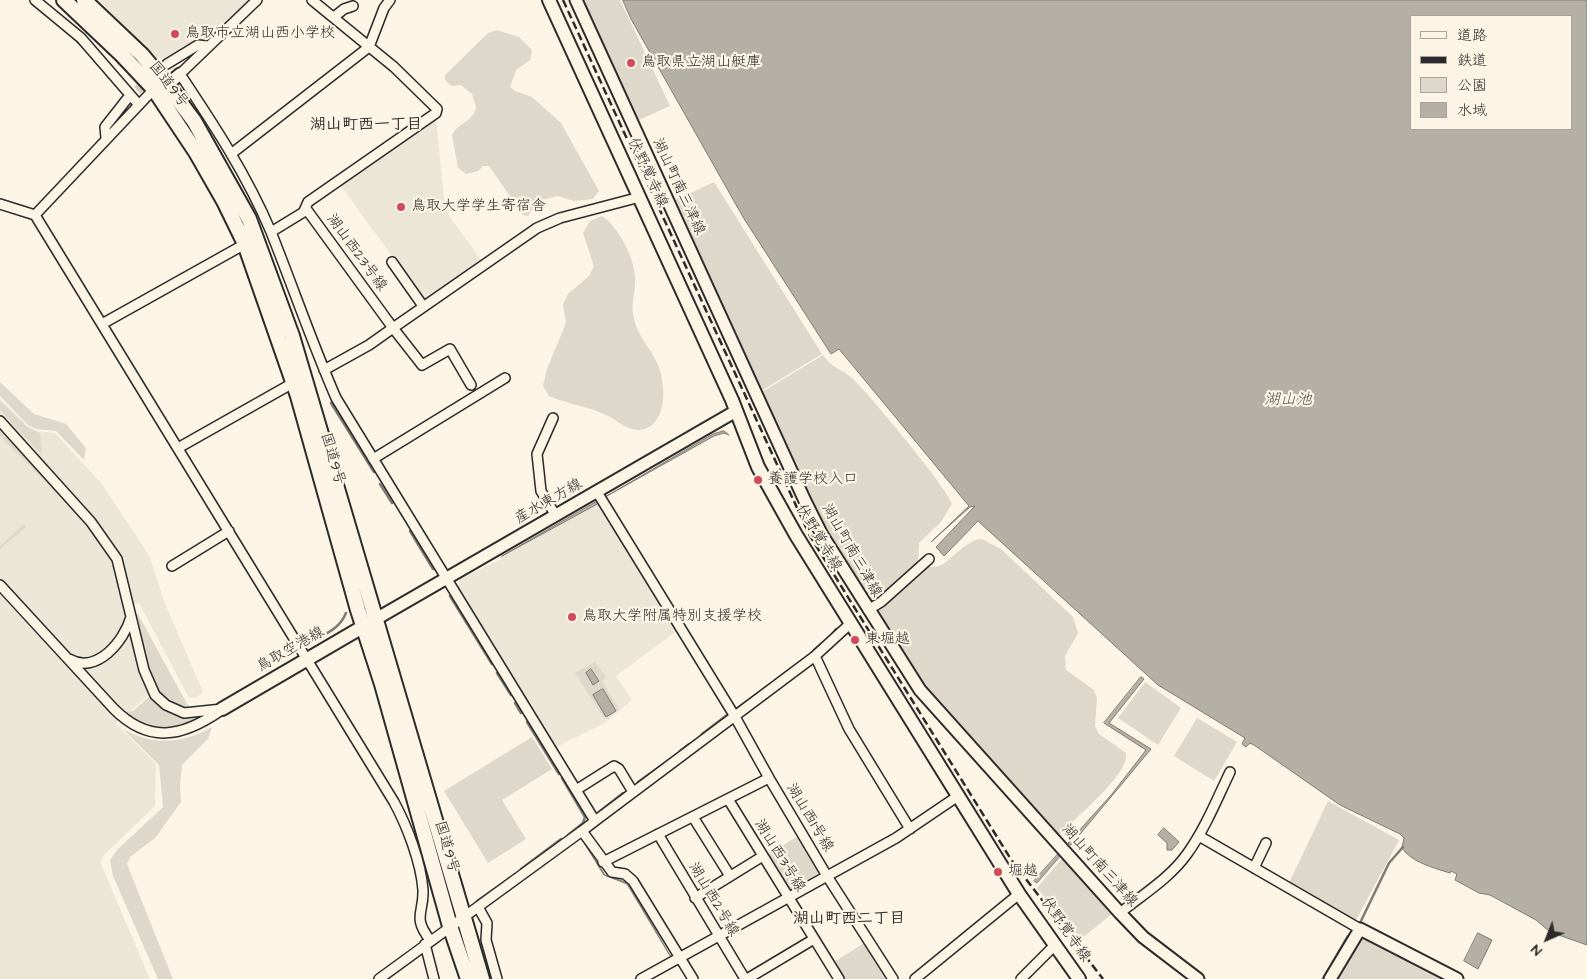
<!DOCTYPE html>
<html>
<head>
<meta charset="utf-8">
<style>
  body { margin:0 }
  #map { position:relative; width:1587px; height:979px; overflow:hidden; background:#fcf5e5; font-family:"Architects Daughter","Klee One",sans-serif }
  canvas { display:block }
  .legend { position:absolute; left:1410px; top:15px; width:162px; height:115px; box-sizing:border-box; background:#fcf5e5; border:1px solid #a8a49b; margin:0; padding:6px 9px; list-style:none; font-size:15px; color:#2b2b2b }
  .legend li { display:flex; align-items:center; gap:10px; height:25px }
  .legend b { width:25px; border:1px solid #a8a49b }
  .north { position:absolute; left:1522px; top:914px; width:50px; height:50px; -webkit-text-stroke:4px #fcf5e5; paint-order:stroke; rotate:224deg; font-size:14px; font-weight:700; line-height:20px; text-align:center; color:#2b2b2b }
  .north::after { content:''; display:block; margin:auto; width:18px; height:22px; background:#2b2b2b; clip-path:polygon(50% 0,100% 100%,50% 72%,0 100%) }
</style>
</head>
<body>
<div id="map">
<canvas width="1587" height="979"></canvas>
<ul class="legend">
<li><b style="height:6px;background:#fcf5e5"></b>道路</li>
<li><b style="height:6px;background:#2b2b2b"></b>鉄道</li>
<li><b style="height:14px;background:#ded8ca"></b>公園</li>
<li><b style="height:14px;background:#b4b0a5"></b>水域</li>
</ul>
<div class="north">N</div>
</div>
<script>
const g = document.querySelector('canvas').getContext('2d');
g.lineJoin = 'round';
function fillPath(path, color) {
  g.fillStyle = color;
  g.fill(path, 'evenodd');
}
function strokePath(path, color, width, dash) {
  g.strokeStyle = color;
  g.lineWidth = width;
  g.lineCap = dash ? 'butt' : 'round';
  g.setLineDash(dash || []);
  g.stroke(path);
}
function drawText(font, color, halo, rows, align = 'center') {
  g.font = font + ' "Architects Daughter","Klee One",sans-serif';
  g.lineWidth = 4.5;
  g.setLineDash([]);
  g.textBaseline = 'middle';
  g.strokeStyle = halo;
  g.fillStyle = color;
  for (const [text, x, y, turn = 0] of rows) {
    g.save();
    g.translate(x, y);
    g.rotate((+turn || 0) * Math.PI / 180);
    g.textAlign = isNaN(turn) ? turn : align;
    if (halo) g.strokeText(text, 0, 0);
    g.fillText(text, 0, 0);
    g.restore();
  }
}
fillPath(new Path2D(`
  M99 0H253L210 40 164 64 160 63Z
  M436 118 444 198 449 216 482 261 424 300 341 186Z
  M0 399 28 426 36 431 55 433 102 484 150 557 164 601 203 692 196 698H189L139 603 133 604 150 693 116 724 156 764 155 806 103 856 100 862 150 979H0Z
  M598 500 678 630 616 676 632 700 605 723 556 747 457 589 460 579 501 559V556Z`), '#ece6d7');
fillPath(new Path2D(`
  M583 0H620L670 106 639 120Z
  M497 30 519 37 532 50 530 60 516 70 510 87 515 91 532 97 561 123 599 191 593 199 574 201 558 196 537 201 528 216 523 215 489 166H483L478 171 466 174 458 168 452 135C457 123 473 123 476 107L472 94 461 85 451 86 445 80V75L488 33Z
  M714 182 822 354 761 391 676 200Z
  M602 216C618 226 635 259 635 278 636 292 630 304 634 319 639 339 651 348 658 365 665 383 667 413 651 426 648 428 640 431 637 430 625 429 617 420 606 415 588 406 567 404 549 396L543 386 547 369 566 323 563 304 568 294 589 276 594 266 583 233 590 221Z
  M823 355C831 368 843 369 853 379 868 393 949 490 952 504L941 522 919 543 918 563 878 601 870 603 827 534 762 392Z
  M0 382 34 414 66 424 86 448 84 460 56 431 36 429 28 425 0 396Z
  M0 401 27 427 40 433 42 455 0 410Z
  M0 431 55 488 106 547 54 490 0 436Z
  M24 524 26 527 0 549V546Z
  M982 539 1001 549 1073 617 1078 633 1065 656 1066 670 1094 690 1097 698 1095 726 1099 734 1126 753C1131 773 1074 819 1060 834H1057L919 681 877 615C881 603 909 575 920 569 928 565 936 569 943 564 956 556 966 540 982 539Z
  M136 614H138L187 704 193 709 188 710 178 708 161 697 152 681Z
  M595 662 606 677 602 681 619 709 604 718 575 673Z
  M1145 682 1181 708 1158 745 1118 718Z
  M151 695C162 713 183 720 203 717V719C168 731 156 736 123 713L133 711Z
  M1197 718 1237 742 1214 781 1174 756Z
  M212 727 208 739 182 765 180 786 181 802 155 838 130 857 127 864 173 979H158L113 876 110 860 118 849 163 807 159 765 123 729C153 746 182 744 212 727Z
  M532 737 552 769 502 800 526 839 488 863 444 791Z
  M1328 801 1399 840 1355 922 1289 883Z
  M798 836 820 873 790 890 769 854Z
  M1064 856 1113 913 1081 939 1037 888Z
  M1362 935 1447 979H1337Z
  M864 943 886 979H845L834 962Z`), '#ded8ca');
const water = new Path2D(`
  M623 0H1587V945L1550 932 1536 920 1490 895 1479 893 1455 880 1457 874 1451 871 1450 873C1434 868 1411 862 1402 848L1404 838 1400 834 1340 805 1254 745 1250 743 1246 747 1242 744 1245 738 1158 685 978 521 944 556 936 547 975 506 970 507 931 542 969 506 839 349 831 354 743 217 631 19ZM1411 16H1571V129H1411Z
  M724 431 729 435 724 433 714 436 605 497 713 434Z
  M598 501 599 503 502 556Z
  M591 669 599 681 593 685 586 673Z
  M1141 677 1144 679 1109 723 1151 749 1071 845 1068 843 1112 794 1146 750 1104 723Z
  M603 689 616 711 606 717 593 695Z
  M1164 828 1179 842 1172 850H1167V843L1158 835Z
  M583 841 605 875 628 883 672 959 627 884 604 875Z
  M1059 853 1061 855 1037 883 1034 881Z
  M1478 933 1492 940 1478 969 1464 961Z`);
fillPath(water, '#b4b0a5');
strokePath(water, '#7d7b74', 1);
strokePath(new Path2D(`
  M69 33 85 49
  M331 403 374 472
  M380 484 392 503
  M410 531 433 569
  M450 596 492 664
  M832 634 836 629
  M322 636C333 630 341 625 346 613
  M303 645 304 647 312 642
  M814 650 821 644
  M497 673 511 695
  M515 703 521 713
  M736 709 769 685
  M527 722 559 774
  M702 734 727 715
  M680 751 689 744
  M562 778 585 817 583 823 568 835
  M638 782 669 760
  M599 812 623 793
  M521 869 561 839
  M477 901 514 875
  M1381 933 1360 923 1389 863 1403 847
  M1323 979 1348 936`), '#7d7b74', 2.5);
strokePath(new Path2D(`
  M127 99 167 64`), '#d2cdc0', 9, [9, 4.5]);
const minor = new Path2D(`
  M35 0 81 38 139 105
  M257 0 180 74C214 125 247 175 271 232
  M334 17 344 9 353 6
  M167 64 198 45 207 46
  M106 138 105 127 127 99
  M231 154 369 47 384 8 390 0
  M0 204 35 215 394 802C407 826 421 862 423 890 424 914 412 916 430 940
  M304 211 308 202 436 113 437 109 394 67 312 0
  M35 215 154 89
  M392 262 423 306
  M102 324 245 244
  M324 370 369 345 393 328 307 210 271 232C293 287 312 343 336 398L595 821 582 831 612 872 625 874 633 881 693 979
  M471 385 450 349 422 365 393 328 537 228 560 218 640 197
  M553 418 537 454 541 491 556 516
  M0 421 91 522 117 559 144 670 155 695 166 705 184 713 222 709
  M178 448 293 383
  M373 459 505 378
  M597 492 734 715 769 778
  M172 566 229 531
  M0 585 114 709C149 744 182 737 220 711
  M868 610 881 602 929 559
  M815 656 849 729 910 829
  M69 659C97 675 124 641 131 617
  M576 790 614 766 619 769 633 792
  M728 799 839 979
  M693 817 730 876
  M595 821 815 656 851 623
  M658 834 745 979
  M1199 836 1360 929
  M603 862 769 778 827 876 893 979
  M1254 868 1266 843
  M695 898 763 856
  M478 907 487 923 486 940 497 979
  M1120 913C1142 895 1170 878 1187 854 1205 829 1217 799 1230 772
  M425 944 434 979
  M379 979 582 831
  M641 979 896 838 958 796
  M747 979 814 939
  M915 979 1019 894
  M1021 979 1056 944`);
const tertiary = new Path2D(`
  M576 0 805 501 822 535 920 690 1120 913 1143 937 1198 979
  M167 85 180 74
  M376 619 736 411
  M1330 979 1360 929 1457 979`);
const secondary = new Path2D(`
  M549 0 732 400 758 467 796 535 1019 894 1079 979
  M222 709 371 622`);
const trunk = new Path2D(`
  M64 0 122 55 154 89 196 152 224 201 245 244 298 396 358 610 382 684 450 926 468 979
  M84 0 142 55 167 85 194 121 249 219 292 336 482 979`);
strokePath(minor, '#2b2b2b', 12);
strokePath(tertiary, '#2b2b2b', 15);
strokePath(secondary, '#2b2b2b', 16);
strokePath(trunk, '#2b2b2b', 18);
strokePath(minor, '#fcf5e5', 9);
strokePath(tertiary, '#fcf5e5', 11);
strokePath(secondary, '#fcf5e5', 12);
strokePath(trunk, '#fcf5e5', 14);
strokePath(new Path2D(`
  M563 0 810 536 1012 861 1103 979`), '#2b2b2b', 2.5, [8, 4]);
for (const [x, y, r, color] of [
  [175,34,5,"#d1495b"],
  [631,63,5,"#d1495b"],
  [401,207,5,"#d1495b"],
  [758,480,5,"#d1495b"],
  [572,617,5,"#d1495b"],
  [855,640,5,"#d1495b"],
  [998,872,5,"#d1495b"]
]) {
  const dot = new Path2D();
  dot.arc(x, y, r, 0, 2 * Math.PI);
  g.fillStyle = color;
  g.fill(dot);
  strokePath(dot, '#fcf5e5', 2);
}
drawText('15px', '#2b2b2b', '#fcf5e5', [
  ["鳥取市立湖山西小学校",185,34],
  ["鳥取県立湖山艇庫",641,63],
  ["鳥取大学学生寄宿舎",411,207],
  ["養護学校入口",768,480],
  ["鳥取大学附属特別支援学校",582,617],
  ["東堀越",865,640],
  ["堀越",1008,872]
], 'left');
drawText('15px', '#2b2b2b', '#fcf5e5', [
  ["国道9号",168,85,52],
  ["伏野覚寺線",647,173,65],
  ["湖山町南三津線",678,187,65],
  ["湖山西23号線",356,253,54],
  ["国道9号",332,459,74],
  ["産水東方線",549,502,-30],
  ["伏野覚寺線",818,538,59],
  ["湖山町南三津線",851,551,60],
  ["鳥取空港線",291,650,-30],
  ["湖山西1号線",809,818,59],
  ["国道9号",446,847,74],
  ["湖山西3号線",779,856,58],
  ["湖山町南三津線",1099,866,48],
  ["湖山西2号線",713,900,59],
  ["伏野覚寺線",1065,930,55]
]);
drawText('bold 16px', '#2b2b2b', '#fcf5e5', [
  ["湖山町西一丁目",366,126],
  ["湖山町西二丁目",849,920]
]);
drawText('italic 16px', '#545350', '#fcf5e5', [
  ["湖山池",1288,401]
]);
</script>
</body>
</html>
